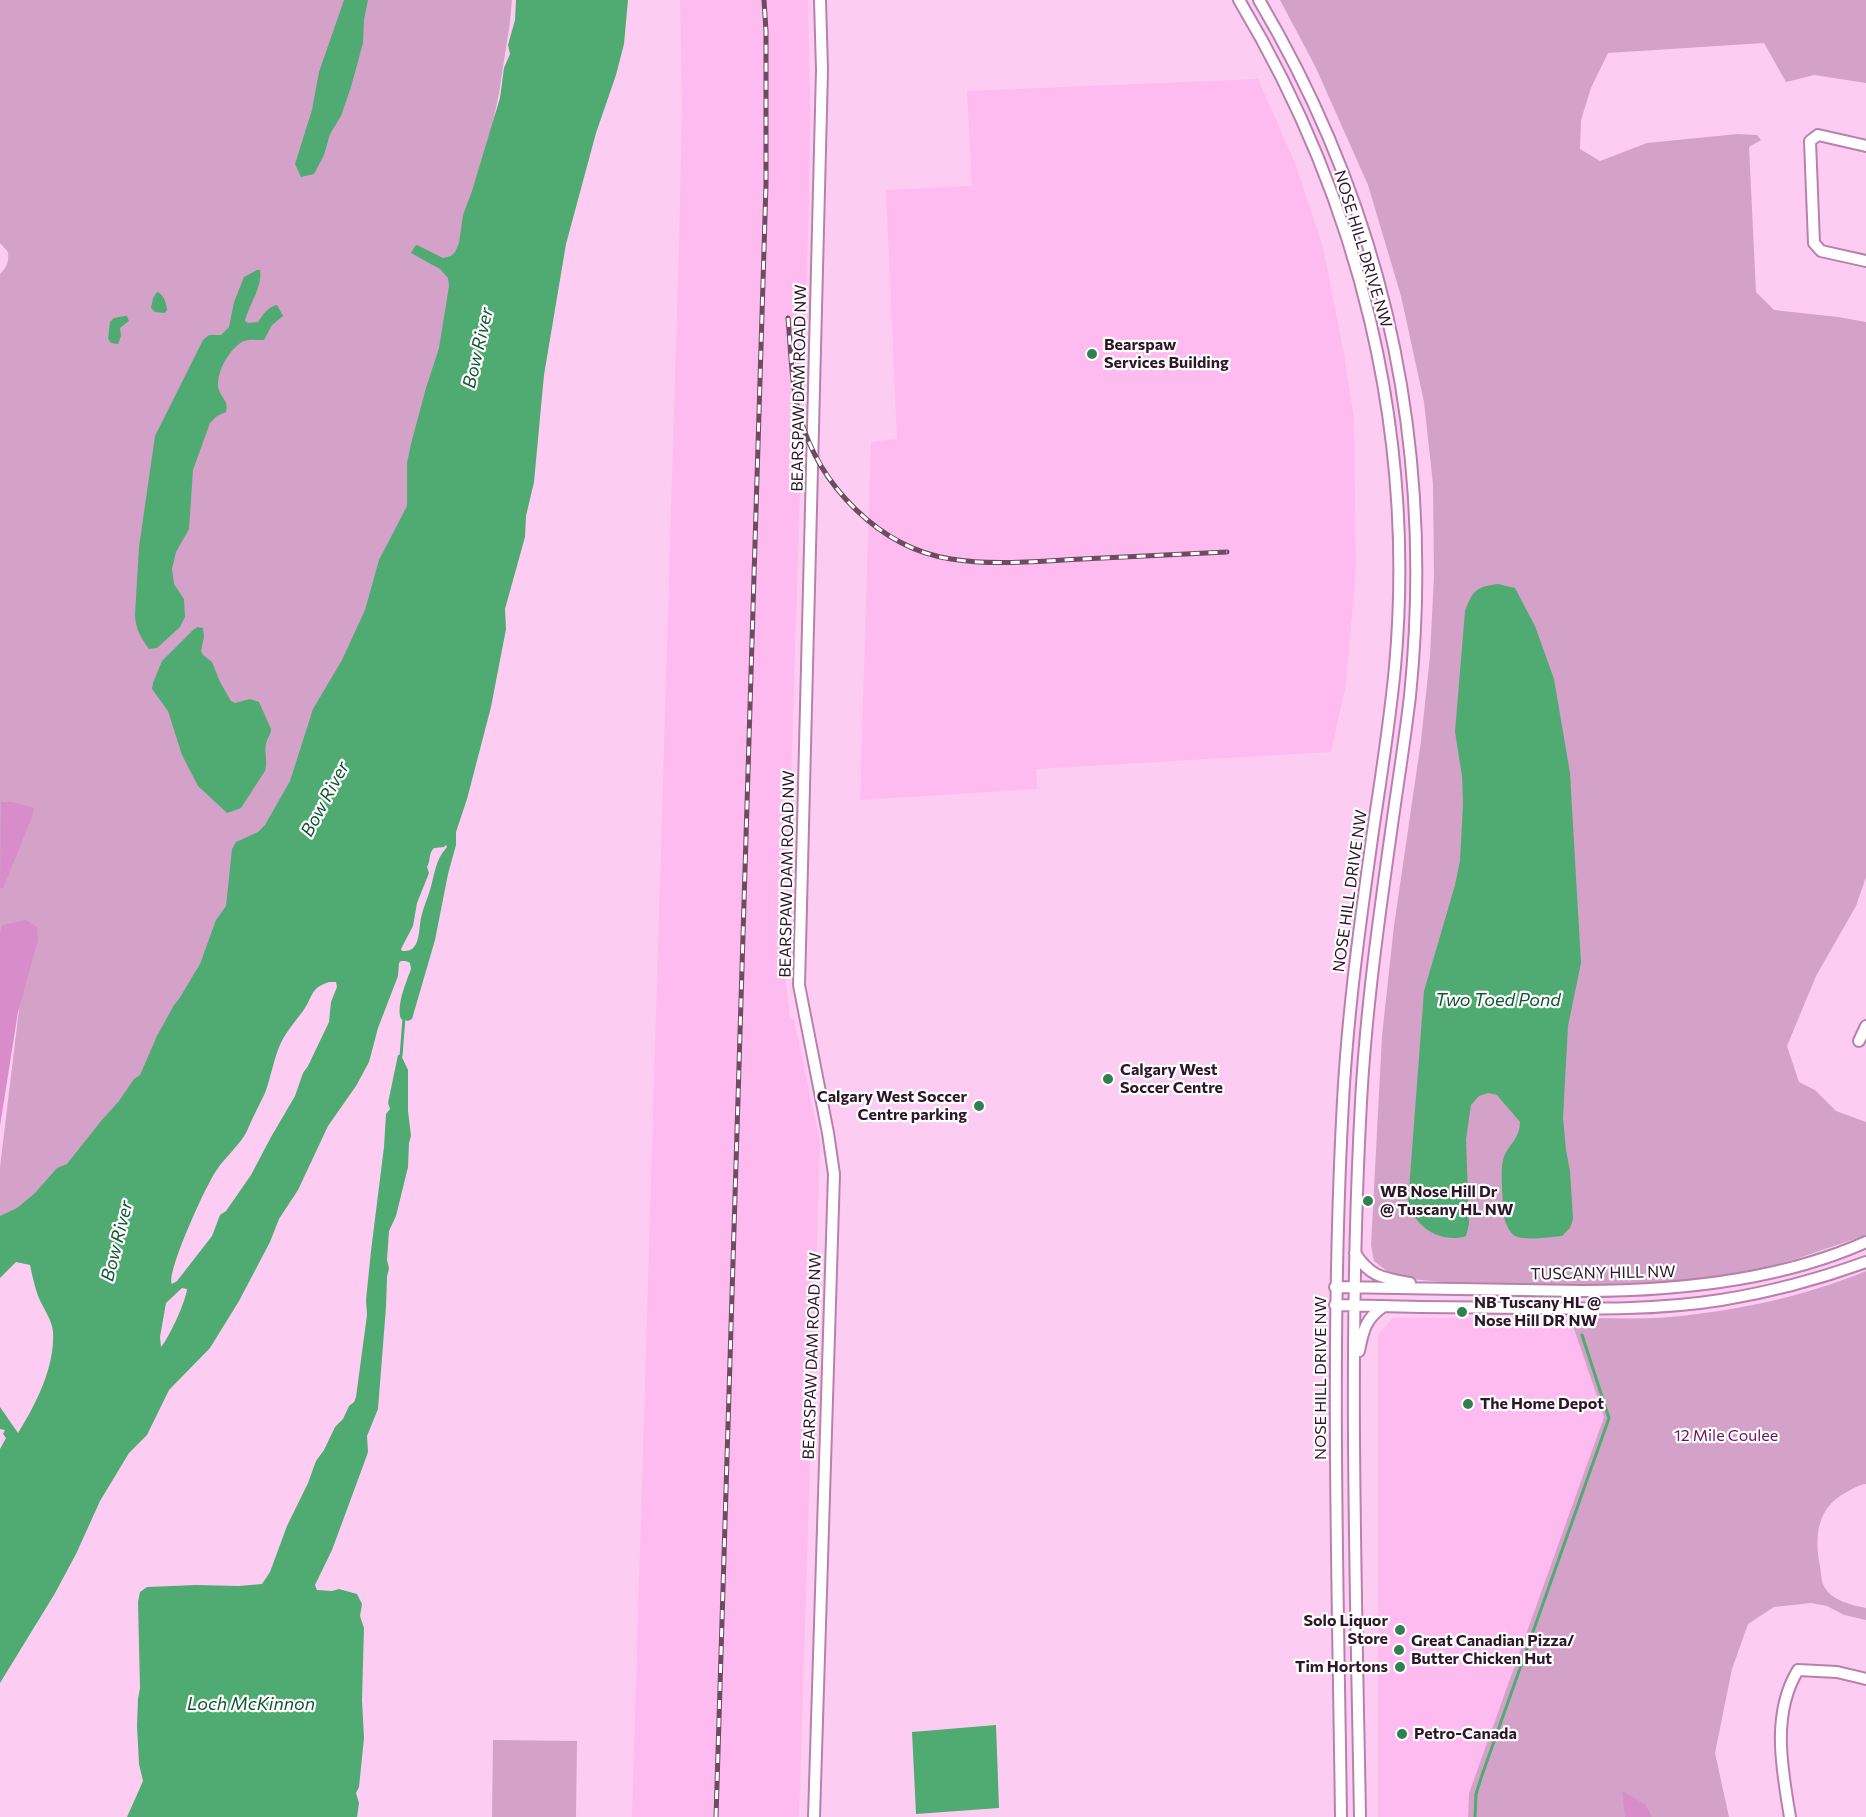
<!DOCTYPE html>
<html>
<head>
<meta charset="utf-8">
<style>
  body { margin:0 }
  canvas { display:block; background:#fdccf2 }
</style>
</head>
<body>
<canvas width="1866" height="1817"></canvas>
<script>
const g = document.querySelector('canvas').getContext('2d');
g.lineJoin = 'round';
function fillPath(path, color) {
  g.fillStyle = color;
  g.fill(path, 'evenodd');
}
function strokePath(path, color, width, dash) {
  g.strokeStyle = color;
  g.lineWidth = width;
  g.lineCap = dash ? 'butt' : 'round';
  g.setLineDash(dash || []);
  g.stroke(path);
}
function drawText(font, color, halo, rows, align = 'center') {
  g.font = font + ' Commissioner,sans-serif';
  g.lineWidth = 4.5;
  g.setLineDash([]);
  g.textBaseline = 'middle';
  g.strokeStyle = halo;
  g.fillStyle = color;
  for (const [text, x, y, turn = 0] of rows) {
    g.save();
    g.translate(x, y);
    g.rotate((+turn || 0) * Math.PI / 180);
    g.textAlign = isNaN(turn) ? turn : align;
    if (halo) g.strokeText(text, 0, 0);
    g.fillText(text, 0, 0);
    g.restore();
  }
}
fillPath(new Path2D(`
  M680 0H808L810 109 809 201 785 975 790 1017 794 1020 820 1142 799 1817H632L679 244 682 103Z
  M1258 79 1295 163 1323 247 1343 348 1354 419 1356 568 1346 684 1331 752 1036 769 1037 789 860 800 871 442 897 439 886 190 972 186 967 91Z
  M1393 1318H1574L1573 1326 1604 1417 1469 1793 1468 1817H1378V1334Z`), '#febbef');
fillPath(new Path2D(`
  M0 0H512L510 22 499 93 413 514 290 799 156 1066 57 1188 0 1225V1167L20 1001 0 998V274C7 267 9 262 8 252L0 243Z
  M1280 0H1866V83L1814 75 1786 82 1764 43 1608 53 1591 88 1581 120 1580 149 1600 161 1647 143 1738 134 1757 135 1761 140 1749 147 1756 292 1774 310 1838 317 1866 322V877L1856 906 1816 976 1787 1046 1799 1082 1815 1090 1836 1111 1866 1122V1235L1799 1258 1767 1267 1690 1281 1644 1285 1580 1286 1469 1284 1396 1278 1374 1261 1371 1246 1382 1036 1394 926 1421 741 1430 656 1434 576 1433 484 1424 402 1401 296 1368 185 1316 68Z
  M1866 1271V1484C1858 1485 1852 1489 1845 1493 1817 1508 1814 1537 1820 1566 1821 1572 1821 1582 1825 1588 1833 1601 1852 1605 1866 1608V1620L1844 1615 1827 1606 1811 1603 1774 1607 1748 1624 1732 1669 1715 1753 1729 1817H1468L1469 1793 1604 1417 1573 1326 1574 1318C1601 1318 1629 1319 1657 1318 1727 1313 1801 1298 1866 1271Z
  M493 1740 577 1741 576 1817H492Z`), '#d4a2c8');
fillPath(new Path2D(`
  M1 802H12L34 808 32 817 3 888H0Z
  M26 920 37 927 38 940 18 1012 0 1126V932L2 925Z
  M1622 1791 1646 1805 1652 1817H1625Z`), '#d98cca');
fillPath(new Path2D(`
  M344 0H368L364 20 363 43 351 87 341 116 330 134 324 155 314 174 301 177 295 164 312 110 319 72Z
  M516 0H628L624 44 616 75 596 133 566 244 544 375 534 482 526 516 525 537 505 609 506 629 491 707 467 799 456 832V845L448 874 435 940 412 1019 408 1021 401 1019C396 1005 406 983 411 969L410 963 406 961H401L399 963 398 976 378 1028 369 1062 356 1086 328 1126 298 1190 279 1219 270 1242 239 1301 210 1348 169 1390 147 1435 129 1453 100 1501 76 1554 54 1595 0 1683V1449L6 1438 3 1434 5 1430 0 1429V1407L18 1433C36 1404 55 1367 53 1332 52 1318 41 1306 37 1293 34 1284 32 1274 30 1265L16 1262 0 1278V1216L17 1208 35 1193 57 1168 67 1164 101 1121 119 1101 134 1079 140 1075 157 1036 174 1005 179 999 200 964 216 920 226 906 232 849 236 842 258 832 265 825 290 781 313 709 342 660 365 610 379 560 407 506V463L411 444 426 388 439 348 449 286 448 278 440 269 411 253 415 246 417 245 443 258 451 256 455 252 459 243 463 215 472 191 500 98 504 68 510 54 508 45 515 20ZM446 845 447 847C435 860 435 874 430 890 427 900 423 908 421 918 419 927 420 943 412 949 409 951 405 951 402 951L401 949 413 926 417 903 429 873 427 867C431 860 428 854 434 848L444 847ZM329 982H336L337 987 331 1002 329 1022 308 1066 303 1073 295 1096 271 1137 251 1175 226 1211 220 1215 212 1236 177 1281 172 1284C166 1273 206 1185 216 1171 225 1157 240 1145 247 1131 252 1118 259 1106 265 1093 270 1080 273 1063 278 1050 283 1035 294 1023 303 1011 313 997 310 988 329 982ZM182 1288 187 1289C186 1301 169 1338 161 1347L160 1337 166 1303Z
  M257 270H260C263 286 249 305 245 321L248 323 258 322C263 315 267 307 277 305L283 316 272 325 264 340C258 340 250 339 244 341 230 347 214 375 219 390 222 399 229 401 226 412L217 416 210 423 193 470 189 529 176 552 172 569 174 584 184 599 185 617 180 627 157 648 149 649C141 638 135 628 135 614L139 547 155 436 203 340 209 335H221L229 327 234 302 244 277Z
  M157 292C163 293 167 304 167 310L165 313 155 312 151 308 153 298Z
  M125 316H127L129 321 120 328 121 336 118 344 111 343 108 339 110 322 114 318Z
  M1498 584 1515 588 1535 626 1554 679 1570 773 1581 963 1568 1026 1563 1118 1566 1150 1570 1171 1573 1219 1570 1228 1562 1236C1550 1237 1526 1241 1515 1236 1510 1233 1507 1226 1505 1221 1503 1209 1500 1171 1503 1160 1508 1143 1519 1142 1520 1122L1497 1095 1488 1093 1479 1096 1471 1105 1466 1139 1469 1224 1466 1236C1441 1244 1415 1227 1408 1203L1424 991 1455 885 1460 861 1463 804 1462 776 1455 732 1465 611C1473 590 1476 587 1498 584Z
  M198 627 203 628 204 637 201 651 203 655 212 662 220 682 231 701 235 703 250 699 259 702 271 729C271 735 267 738 266 744 264 753 268 762 265 771L241 808 227 813 198 786 182 755 168 711 152 689 153 683 162 661 194 629Z
  M398 1055H401L408 1070V1111L411 1136 409 1143 408 1167 396 1216 389 1231 387 1260 389 1268 387 1277 386 1307 378 1409 367 1436 368 1452 363 1466 332 1550 315 1585 317 1590 332 1591 339 1589 357 1594 362 1604 360 1616 364 1628 362 1700 364 1738 359 1787 356 1793 359 1803 357 1817H127L143 1781 139 1764 137 1726 138 1699 140 1688 138 1602 140 1592 147 1587 196 1585 239 1586 262 1584 270 1572 287 1526 308 1483 316 1461 324 1450 335 1427 343 1419 349 1406 354 1402 356 1397 367 1315 366 1300 371 1251 384 1147 386 1114 390 1109 388 1103Z
  M996 1725 999 1808 916 1814 912 1732Z`), '#4fab72');
strokePath(new Path2D(`
  M401 1056 404 1018
  M1475 1817 1476 1794 1481 1778 1609 1418 1582 1335`), '#4fab72', 3);
const minor = new Path2D(`
  M1239 0C1360 202 1416 432 1395 667 1390 720 1382 772 1374 824 1361 916 1348 1008 1343 1101 1330 1339 1338 1579 1341 1817
  M1259 0C1386 215 1435 448 1410 696 1405 739 1398 782 1392 825 1379 917 1366 1009 1361 1102 1348 1340 1356 1579 1360 1817
  M1866 146 1818 135 1810 141 1814 243 1821 251 1866 261
  M1859 1041 1866 1026
  M1355 1253C1370 1277 1383 1278 1410 1283
  M1335 1287 1582 1291C1676 1291 1779 1281 1866 1242
  M1335 1305C1400 1307 1465 1308 1531 1308 1594 1309 1658 1310 1721 1300 1771 1292 1819 1279 1866 1262
  M1359 1351C1363 1330 1366 1318 1384 1306
  M814 1817 834 1174 828 1133 799 985 822 70 820 0
  M1790 1817C1782 1769 1771 1714 1798 1670L1837 1672 1866 1679`);
strokePath(minor, '#b980ad', 14);
strokePath(minor, '#fff', 10);
const rail = new Path2D(`
  M788 318C791 350 791 385 800 417 819 485 879 548 951 559 994 566 1038 561 1082 559 1131 557 1179 554 1227 552
  M716 1817 766 184V31L764 0`);
strokePath(rail, '#6a4c63', 5);
strokePath(rail, '#fff', 3, [9]);
for (const [x, y, r, color] of [
  [1092,354,6,"#308051"],
  [1108,1079,6,"#308051"],
  [979,1106,6,"#308051"],
  [1368,1201,6,"#308051"],
  [1462,1312,6,"#308051"],
  [1468,1404,6,"#308051"],
  [1400,1630,6,"#308051"],
  [1399,1650,6,"#308051"],
  [1400,1667,6,"#308051"],
  [1402,1734,6,"#308051"]
]) {
  const dot = new Path2D();
  dot.arc(x, y, r, 0, 2 * Math.PI);
  g.fillStyle = color;
  g.fill(dot);
  strokePath(dot, '#fff', 2);
}
drawText('16px', '#2d1729', '#fff', [
  ["NOSE HILL DRIVE NW",1363,249,73],
  ["BEARSPAW DAM ROAD NW",799,388,-89],
  ["BEARSPAW DAM ROAD NW",787,874,-89],
  ["NOSE HILL DRIVE NW",1350,891,-82],
  ["TUSCANY HILL NW",1603,1273,-1],
  ["BEARSPAW DAM ROAD NW",812,1356,-88],
  ["NOSE HILL DRIVE NW",1321,1378,-90]
]);
drawText('bold 16px', '#2d1729', '#fff', [
  ["Bearspaw",1104,345],
  ["Services Building",1104,363],
  ["Calgary West",1120,1070],
  ["Soccer Centre",1120,1088],
  ["Calgary West Soccer",967,1097,"right"],
  ["Centre parking",967,1115,"right"],
  ["WB Nose Hill Dr",1380,1192],
  ["@ Tuscany HL NW",1380,1210],
  ["NB Tuscany HL @",1474,1303],
  ["Nose Hill DR NW",1474,1321],
  ["The Home Depot",1480,1404],
  ["Solo Liquor",1388,1621,"right"],
  ["Store",1388,1639,"right"],
  ["Great Canadian Pizza/",1411,1641],
  ["Butter Chicken Hut",1411,1659],
  ["Tim Hortons",1388,1667,"right"],
  ["Petro-Canada",1414,1734]
], 'left');
drawText('16px', '#6d1161', '#fff', [
  ["12 Mile Coulee",1726,1436]
]);
drawText('italic 18px', '#105530', '#fff', [
  ["Bow River",478,348,-77],
  ["Bow River",325,799,-62],
  ["Two Toed Pond",1498,1000],
  ["Bow River",117,1241,-76],
  ["Loch McKinnon",251,1704]
]);
</script>
</body>
</html>
